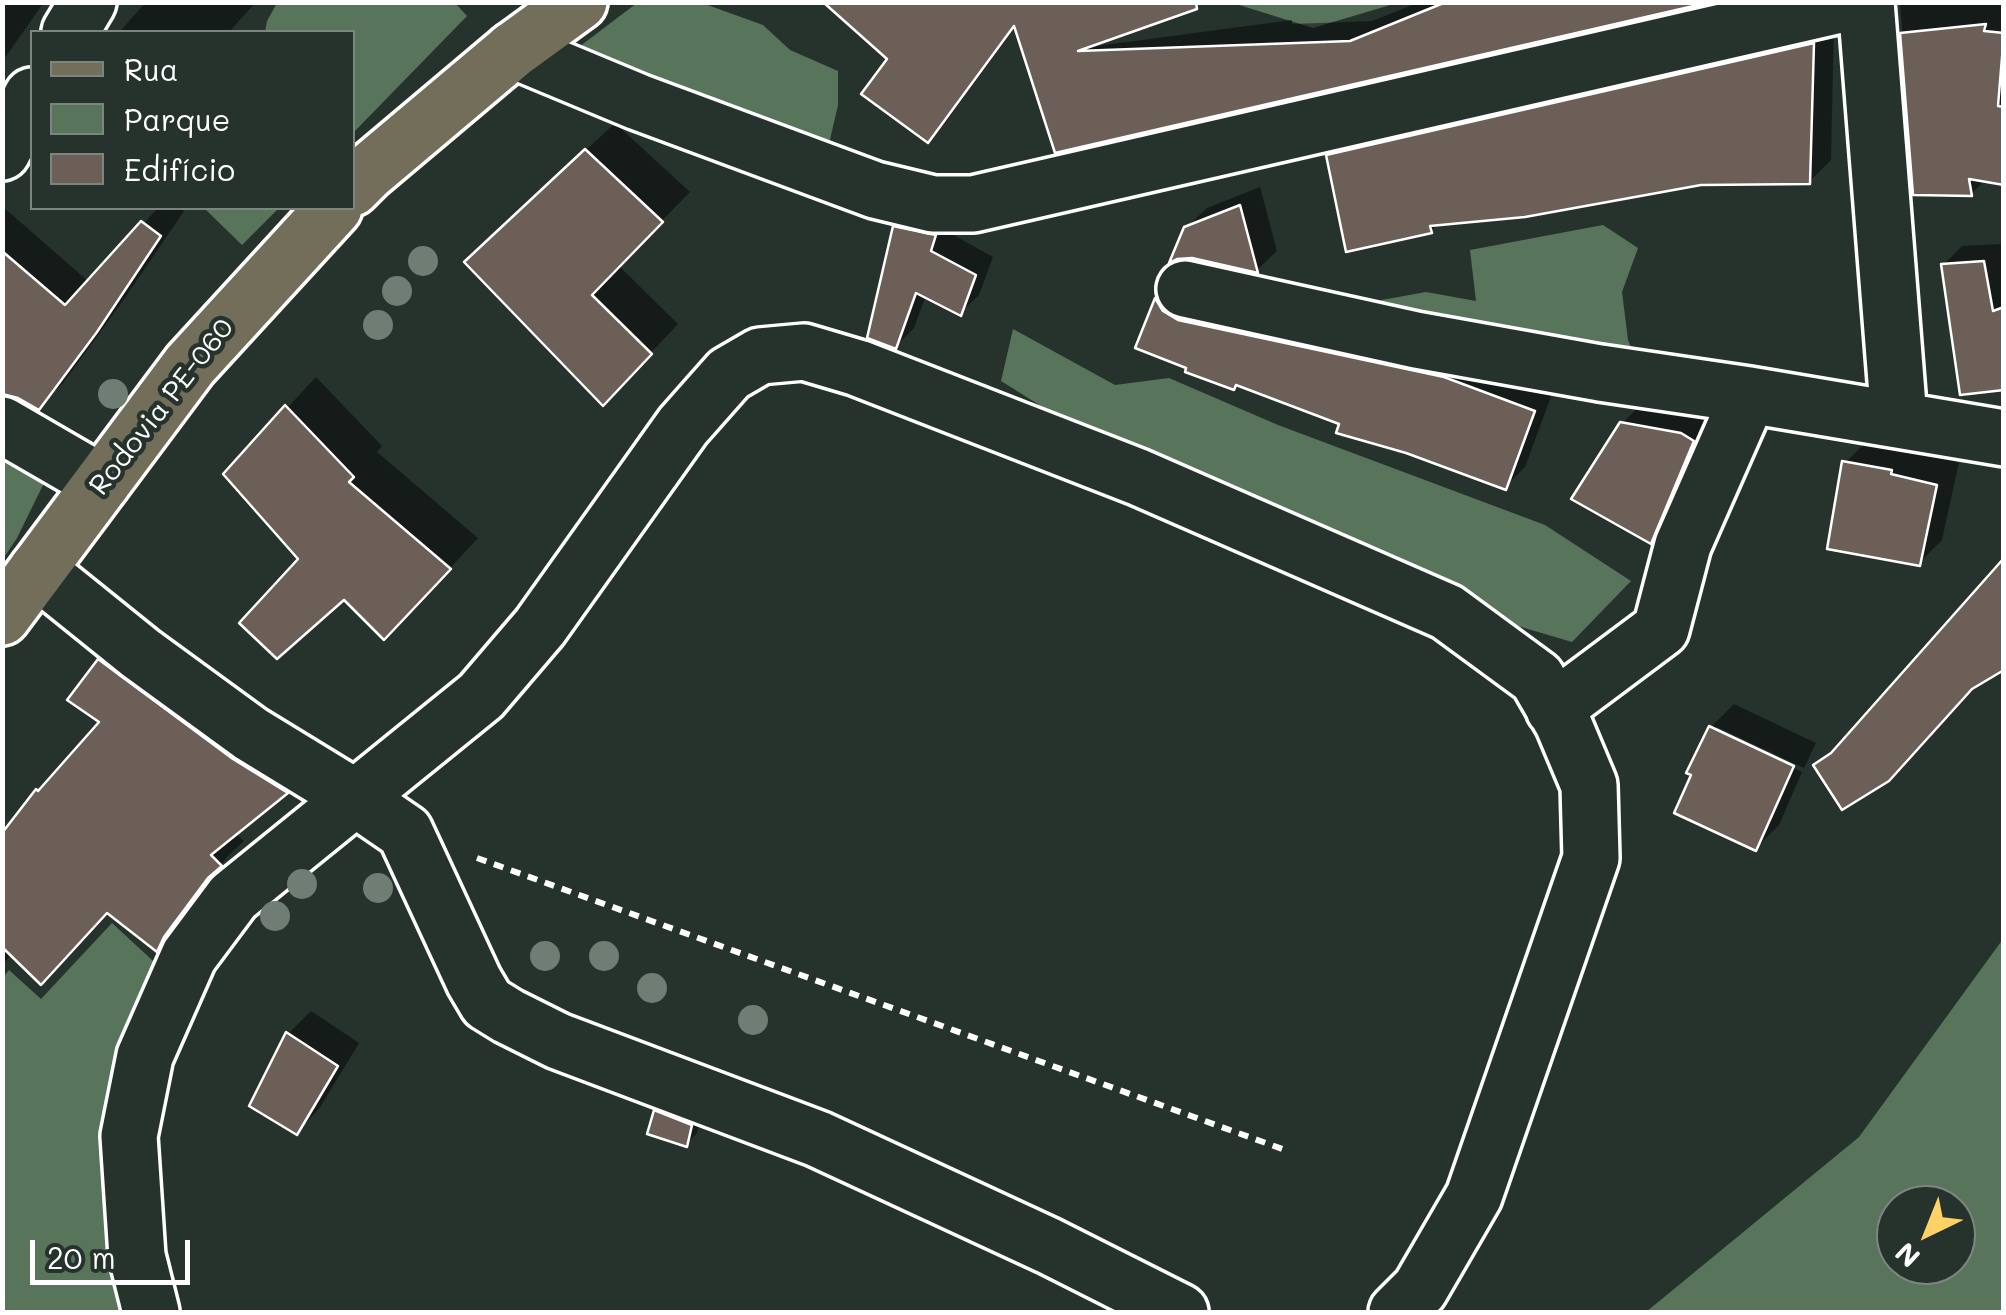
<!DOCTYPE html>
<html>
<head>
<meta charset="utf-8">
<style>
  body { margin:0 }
  #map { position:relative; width:2006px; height:1315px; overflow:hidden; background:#26332d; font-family:Mali,sans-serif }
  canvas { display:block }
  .frame { position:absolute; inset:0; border:5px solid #fff; pointer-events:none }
  .legend { position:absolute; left:30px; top:30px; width:325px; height:180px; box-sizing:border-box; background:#26332d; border:2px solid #7d8581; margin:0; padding:12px 18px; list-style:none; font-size:30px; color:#fff }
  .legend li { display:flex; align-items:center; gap:20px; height:50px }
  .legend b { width:50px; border:2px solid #7d8581 }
  .north { position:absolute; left:1876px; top:1185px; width:100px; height:100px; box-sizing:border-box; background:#26332d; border:2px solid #7d8581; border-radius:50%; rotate:223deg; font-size:28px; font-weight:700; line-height:40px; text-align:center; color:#fff }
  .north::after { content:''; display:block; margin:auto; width:35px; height:45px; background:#ffd166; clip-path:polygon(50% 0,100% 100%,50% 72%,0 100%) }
  .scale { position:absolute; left:30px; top:1240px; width:160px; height:45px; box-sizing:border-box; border:5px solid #fff; border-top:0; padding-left:12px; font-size:30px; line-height:35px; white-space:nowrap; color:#fff; -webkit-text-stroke:8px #26332d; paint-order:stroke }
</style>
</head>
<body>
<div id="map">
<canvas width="2006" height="1315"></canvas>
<div class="frame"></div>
<ul class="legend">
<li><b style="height:12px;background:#726e59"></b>Rua</li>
<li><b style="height:28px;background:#58755c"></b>Parque</li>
<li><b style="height:28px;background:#6b5f58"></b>Edifício</li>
</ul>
<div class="north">N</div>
<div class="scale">20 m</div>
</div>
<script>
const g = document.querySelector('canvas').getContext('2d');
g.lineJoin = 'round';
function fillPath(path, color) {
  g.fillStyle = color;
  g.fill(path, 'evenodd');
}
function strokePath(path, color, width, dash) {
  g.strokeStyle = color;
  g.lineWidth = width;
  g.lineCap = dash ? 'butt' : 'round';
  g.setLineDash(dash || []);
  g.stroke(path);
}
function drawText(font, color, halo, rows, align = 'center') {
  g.font = font + ' Mali,sans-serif';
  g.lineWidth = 9;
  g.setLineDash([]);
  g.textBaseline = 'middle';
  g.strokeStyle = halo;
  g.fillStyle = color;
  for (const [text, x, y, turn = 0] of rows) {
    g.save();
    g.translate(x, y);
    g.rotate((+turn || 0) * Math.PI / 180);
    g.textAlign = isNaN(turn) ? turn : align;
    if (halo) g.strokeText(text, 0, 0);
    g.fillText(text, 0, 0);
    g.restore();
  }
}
fillPath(new Path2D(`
  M1237 2H1397V3L1313 28 1236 4Z
  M277 3H455L467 16 353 133 352 32H265L267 21Z
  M637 3H702L763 25 790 50 838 71V105L826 157 571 53Z
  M204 208H279L242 245Z
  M1603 225 1638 248 1622 292 1628 340 1638 363 1354 305 1426 292 1476 301 1470 250Z
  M1013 329 1115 385 1169 378 1278 425 1545 525 1631 581 1572 642 1396 590 1184 476 1140 447 1081 431 1001 381Z
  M3 446 44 483 17 538 3 559Z
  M112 923 178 984 145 1056 151 1312H3L2 979 9 970 41 999Z
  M2003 939V1312H1646L1859 1137ZM1896 1205H1956V1265H1896Z`), '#58755c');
fillPath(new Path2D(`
  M2 2H44L2 62Z
  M146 2H256L229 32H125L122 29Z
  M827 2 1016 26 948 119 928 140 890 59Z
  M1420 2H1700L1056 150 1052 52 1292 20V24L1372 21Z
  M1900 2H2004V179L1985 180 1971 194 1915 192Z
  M1834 23 1831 160 1809 182 1701 183 1439 223 1430 231 1329 156 1351 134Z
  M615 123 690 192 618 265 678 324 631 374 496 234Z
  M1260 187 1277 251 1257 270 1186 228 1207 208Z
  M2 206 89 282 158 208H179L184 211 120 305 63 383 39 407 18 395 2 393Z
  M914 209 952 217 948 232 993 257 979 295 960 313 926 295 914 328 896 346 895 228Z
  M2001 244 2004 258V388L1944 264 1962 246Z
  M1176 281 1553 391 1525 467 1505 487 1342 422 1139 346 1157 299Z
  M316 377 382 446 377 452 478 538 413 608 301 559 226 474Z
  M1641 404 1701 415 1712 422 1669 523 1650 541 1622 424Z
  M1868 440 1913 448V451L1959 462 1942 540 1919 563 1845 463Z
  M124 637 310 768 286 791 235 833 244 841 227 857 187 911 180 925 156 948 108 910 12 953 2 966V839L103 721 100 661Z
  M1734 704 1816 743 1804 768 1717 727V732L1802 772 1779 825 1756 848 1711 727Z
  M311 1011 359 1043 319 1109 297 1132 288 1034Z
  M667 1101 702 1114 697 1133 686 1144 656 1112Z`), '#0007');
const building = new Path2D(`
  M823 2H1196L1197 9 1078 51 1350 41 1446 2H1711L1055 153 1014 26 928 143 861 94 887 59Z
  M1986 24 1984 31 2004 33 1998 106 2004 107V185L1969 179 1972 196 1913 195 1900 33Z
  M1814 43 1810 184 1701 185 1525 217 1430 226 1432 233 1346 252 1326 155Z
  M585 149 663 222 592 295 652 354 603 406 464 262Z
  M1240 205 1258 273 1192 258 1177 259 1169 263 1184 227Z
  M141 221 161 236 97 332 39 410 18 398 2 394V251L65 305Z
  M893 226 936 235 931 251 976 275 961 316 916 293 896 349 867 338Z
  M1984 261 1993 311 2004 307V390L1960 395 1941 264Z
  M1155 298 1163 311 1178 320 1444 377 1535 411 1506 490 1406 453 1336 433 1339 424 1236 385 1234 390 1185 372 1186 368 1135 348Z
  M285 405 354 477 349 482 451 569 384 640 344 600 277 659 239 623 298 559 223 474Z
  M1620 422 1681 433 1694 441 1651 544 1571 499Z
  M1842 461 1892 470 1891 474 1937 485 1920 566 1827 549Z
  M2004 558V670L1972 689 1889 781 1842 810 1813 765 1831 753Z
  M98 659 233 759 288 793 211 855 222 866 208 878 164 937 157 952 107 913 41 985 2 947V833L36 789 38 791 99 722 67 700Z
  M1709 726 1794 766 1756 851 1674 813 1691 775 1686 773Z
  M286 1032 338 1066 297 1135 249 1106Z
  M654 1110 692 1125 687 1147 647 1134Z`);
fillPath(building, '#6b5f58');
strokePath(building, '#fff', 2.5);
const street = new Path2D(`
  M1866 2 1899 419
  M70 32 88 2
  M513 50 638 102 875 190 933 204H973L1853 2
  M2 152 32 96
  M1185 289 1416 340 1600 373 1749 395 2004 438
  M2 425 102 483
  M37 570 140 653 251 734 354 797 405 832 474 981 487 1003 508 1016 558 1041 818 1139 1049 1246 1180 1312
  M1554 709 1661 629 1683 545 1749 395
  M151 1312 137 1256 129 1136 145 1056 189 956 233 897 481 696 540 627 683 426 729 374 760 356 804 352 858 368 1138 477 1447 612 1537 678 1563 723 1589 785 1591 858 1474 1196 1420 1289 1397 1312`);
const primary = new Path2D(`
  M352 188 367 173 513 50 579 2
  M2 617 190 365 334 208`);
strokePath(street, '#fff', 62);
strokePath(primary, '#fff', 62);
strokePath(new Path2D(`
  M477 858 1288 1151`), '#fff', 6, [10, 8]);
strokePath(street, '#26332d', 55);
strokePath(primary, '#726e59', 55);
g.fillStyle = '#707d74';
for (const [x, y] of [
  [423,261],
  [397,291],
  [378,325],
  [113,394],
  [302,884],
  [378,888],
  [275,916],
  [545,956],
  [604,956],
  [652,988],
  [753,1020]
]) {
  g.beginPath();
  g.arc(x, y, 15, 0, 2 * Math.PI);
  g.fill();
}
drawText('28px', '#fff', '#26332d', [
  ["Rodovia PE-060",162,407,-52]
]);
</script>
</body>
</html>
